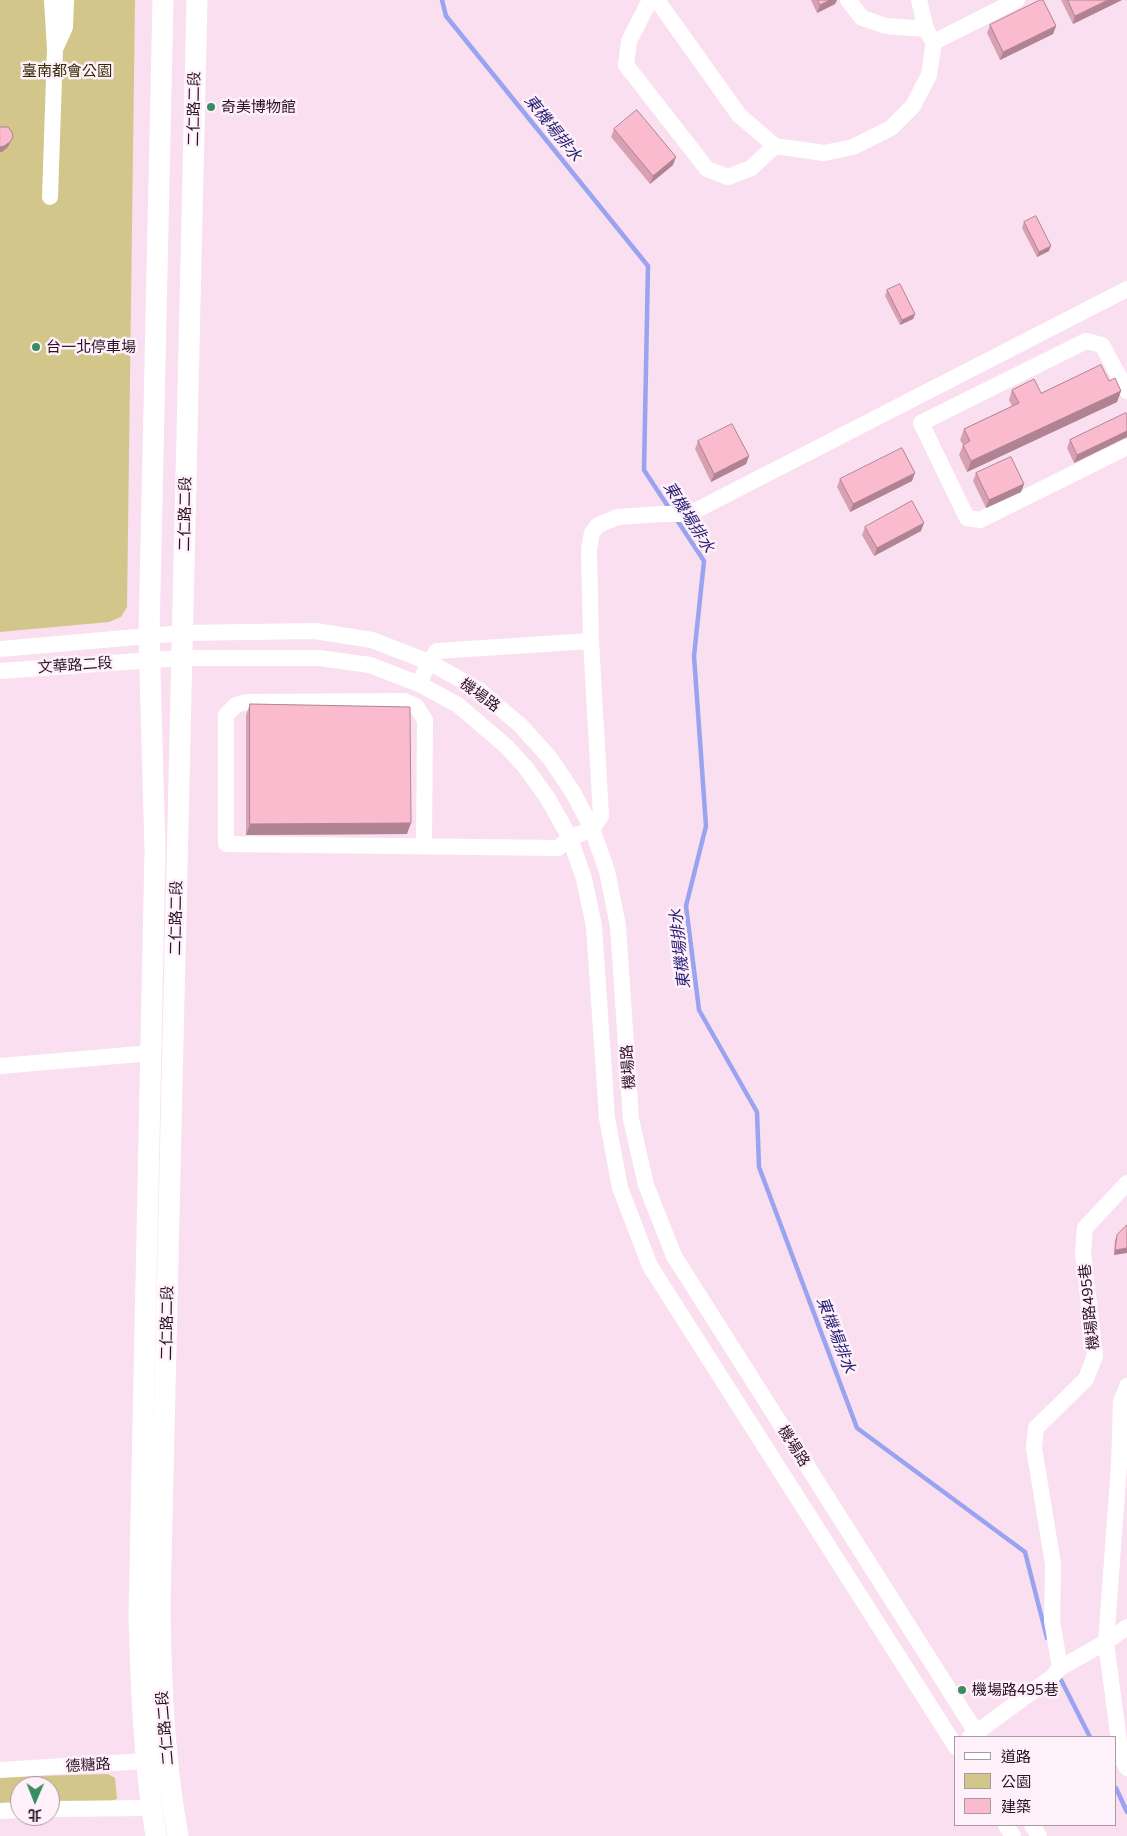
<!DOCTYPE html>
<html>
<head>
<meta charset="utf-8">
<style>
  body { margin:0 }
  #map { position:relative; width:1127px; height:1836px; overflow:hidden; background:#fadff1; font-family:Commissioner,"Noto Sans TC",sans-serif }
  canvas { display:block }
  .legend { position:absolute; left:954px; top:1736px; width:162px; height:90px; box-sizing:border-box; background:#fff1fa; border:1px solid #aa98a4; margin:0; padding:6px 9px; list-style:none; font-size:15px; color:#2a1224 }
  .legend li { display:flex; align-items:center; gap:10px; height:25px }
  .legend b { width:25px; border:1px solid #aa98a4 }
  .north { position:absolute; left:10px; top:1776px; width:50px; height:50px; box-sizing:border-box; background:#fff1fa; border:1px solid #aa98a4; border-radius:50%; rotate:181deg; font-size:14px; font-weight:700; line-height:20px; text-align:center; color:#2a1224 }
  .north::after { content:''; display:block; margin:auto; width:18px; height:22px; background:#388e61; clip-path:polygon(50% 0,100% 100%,50% 72%,0 100%) }
</style>
</head>
<body>
<div id="map">
<canvas width="1127" height="1836"></canvas>
<ul class="legend">
<li><b style="height:6px;background:#fff"></b>道路</li>
<li><b style="height:14px;background:#d2c68b"></b>公園</li>
<li><b style="height:14px;background:#fabbcf"></b>建築</li>
</ul>
<div class="north">北</div>
</div>
<script>
const g = document.querySelector('canvas').getContext('2d');
g.lineJoin = 'round';
function fillPath(path, color) {
  g.fillStyle = color;
  g.fill(path, 'evenodd');
}
function strokePath(path, color, width, dash) {
  g.strokeStyle = color;
  g.lineWidth = width;
  g.lineCap = dash ? 'butt' : 'round';
  g.setLineDash(dash || []);
  g.stroke(path);
}
function drawText(font, color, halo, rows, align = 'center') {
  g.font = font + ' Commissioner,"Noto Sans TC",sans-serif';
  g.lineWidth = 5;
  g.setLineDash([]);
  g.textBaseline = 'middle';
  g.strokeStyle = halo;
  g.fillStyle = color;
  for (const [text, x, y, turn = 0] of rows) {
    g.save();
    g.translate(x, y);
    g.rotate((+turn || 0) * Math.PI / 180);
    g.textAlign = isNaN(turn) ? turn : align;
    if (halo) g.strokeText(text, 0, 0);
    g.fillText(text, 0, 0);
    g.restore();
  }
}
fillPath(new Path2D(`
  M0 0H135L127 607 121 617 109 622 0 632Z
  M108 1774 115 1778 117 1799 108 1802 50 1803V1786H20V1804L0 1805V1777Z`), '#d2c68b');
strokePath(new Path2D(`
  M442 0 446 16 648 266 644 470 671 511
  M675 517 704 561 694 656 706 826 686 906 699 1010 757 1112 759 1167 857 1428 1025 1552 1047 1638
  M1059 1676 1090 1737
  M1116 1788 1127 1812`), '#99a3f0', 4.5);
strokePath(new Path2D(`
  M650 0 629 41 626 65 707 169 728 177 751 168 775 146
  M657 0 739 115 775 146 824 153 853 147 891 128 913 106 929 75 934 42 1017 0
  M848 0 862 18 886 26 926 29
  M919 0 926 29 931 38
  M56 47 65 27 66 0
  M50 197 55 49 52 0
  M1127 391 1102 345 1086 341 921 423 967 518 980 520 1127 447
  M0 649 182 633 315 631 372 640 429 662 479 690 520 725 550 758 574 794 592 829 607 871 618 926 631 1119 646 1185 674 1256 979 1737
  M0 671 181 658H319L370 665 419 684 458 705 507 747 526 768 547 797 570 838 584 879 594 926 607 1118 620 1188 650 1266 956 1747
  M419 684 429 662 437 651 591 641
  M424 846 425 720 416 706 404 701 247 702 236 705 226 715V844L558 848 570 838 592 829 601 816 591 641 589 549 592 533 598 525 618 517 661 514H689L1127 289
  M0 1066 152 1053
  M1127 1386 1121 1402 1119 1466 1106 1642 1121 1757 1127 1768
  M1060 1668 1052 1621 1053 1564 1034 1448 1036 1428 1086 1379 1095 1356 1083 1253 1085 1228 1127 1183
  M970 1737 1051 1678 1060 1668 1106 1642 1127 1627
  M0 1770 145 1761
  M50 1809 151 1808
  M0 1811 20 1810
  M1006 1825 1013 1836
  M1032 1825 1039 1836`), '#fff', 16);
strokePath(new Path2D(`
  M156 1836C144 1763 141 1689 139 1615L155 851 149 635 163 0
  M178 1836C164 1760 161 1683 160 1605L197 0`), '#fff', 21);
fillPath(new Path2D(`
  M811 0H837L835 4 817 13Z
  M1061 0H1122L1073 24Z
  M990 25 1056 26 1053 34 1000 60 987 33Z
  M614 129 673 165 650 184 611 137Z
  M1024 222 1049 251 1037 257 1022 228Z
  M887 290 915 314 913 319 900 325 885 296Z
  M1109 381 1121 391 1117 402 967 472 959 455 963 445 960 440 964 429 1012 406 1009 400 1012 390 1041 393Z
  M1127 415V437L1074 463 1067 448 1070 440Z
  M698 441 749 456 746 464 711 482 695 449Z
  M976 473 1024 484 1021 492 986 508 973 481Z
  M840 479 912 481 850 512 837 487Z
  M865 527 921 531 874 556 862 535Z
  M250 704 407 834 246 835V715Z
  M1127 1225 1114 1255 1115 1240 1117 1235Z`), '#d7a1b2');
fillPath(new Path2D(`
  M830 0H837L835 4 817 13 820 5Z
  M1108 0H1122L1073 24 1075 16Z
  M1056 26 1053 34 1000 60 1003 52Z
  M13 137 8 147 2 152H0V147Z
  M676 157 673 165 650 184 653 176Z
  M1051 246 1049 251 1037 257 1039 252Z
  M915 314 913 319 900 325 902 320Z
  M1121 391 1117 402 967 472 971 461Z
  M1127 431V437L1074 463 1077 455Z
  M749 456 746 464 711 482 714 474Z
  M915 473 912 481 850 512 853 504Z
  M1024 484 1021 492 986 508 989 500Z
  M924 523 921 531 874 556 877 548Z
  M411 823 407 834 246 835 250 824Z
  M1127 1248V1253L1114 1255 1115 1250Z`), '#af8391');
const building = new Path2D(`
  M818 0H830L820 5Z
  M1040 0H1043L1056 26 1003 52 990 25Z
  M1068 0H1108L1075 16Z
  M637 110 676 157 653 176 614 129Z
  M0 127H8L12 132 13 137 10 142 4 146 0 147Z
  M1036 216 1051 246 1039 252 1024 222Z
  M900 284 915 314 902 320 887 290Z
  M1101 365 1109 381 1115 378 1121 391 971 461 963 445 970 441 964 429 1019 403 1012 390 1034 379 1041 393Z
  M1126 413 1127 415V431L1077 455 1070 440Z
  M732 424 749 456 714 474 698 441Z
  M902 448 915 473 853 504 840 479Z
  M1011 457 1024 484 989 500 976 473Z
  M912 501 924 523 877 548 865 527Z
  M250 704 410 707 411 823 250 824Z
  M1127 1225V1248L1115 1250 1117 1235Z`);
fillPath(building, '#fabbcf');
strokePath(building, '#af8391', 1);
for (const [x, y, r, color] of [
  [211,107,5,"#388e61"],
  [36,347,5,"#388e61"],
  [962,1690,5,"#388e61"]
]) {
  const dot = new Path2D();
  dot.arc(x, y, r, 0, 2 * Math.PI);
  g.fillStyle = color;
  g.fill(dot);
  strokePath(dot, '#fff1fa', 2);
}
drawText('15px', '#312901', '#fff1fa', [
  ["臺南都會公園",67,71]
]);
drawText('15px', '#2a1224', '#fff1fa', [
  ["奇美博物館",221,107],
  ["台一北停車場",46,347],
  ["機場路495巷",972,1690]
], 'left');
drawText('15px', '#2a1224', '#fff1fa', [
  ["二仁路二段",194,109,-89],
  ["二仁路二段",185,514,-89],
  ["文華路二段",75,665,-4],
  ["機場路",480,695,36],
  ["二仁路二段",176,918,-89],
  ["機場路",628,1067,-94],
  ["機場路495巷",1089,1307,-96],
  ["二仁路二段",167,1323,-89],
  ["機場路",794,1446,58],
  ["二仁路二段",165,1728,-95],
  ["德糖路",88,1765,-3]
]);
drawText('italic 16px', '#251e75', '#fff1fa', [
  ["東機場排水",553,128,51],
  ["東機場排水",689,517,58],
  ["東機場排水",680,949,-96],
  ["東機場排水",836,1335,69]
]);
</script>
</body>
</html>
